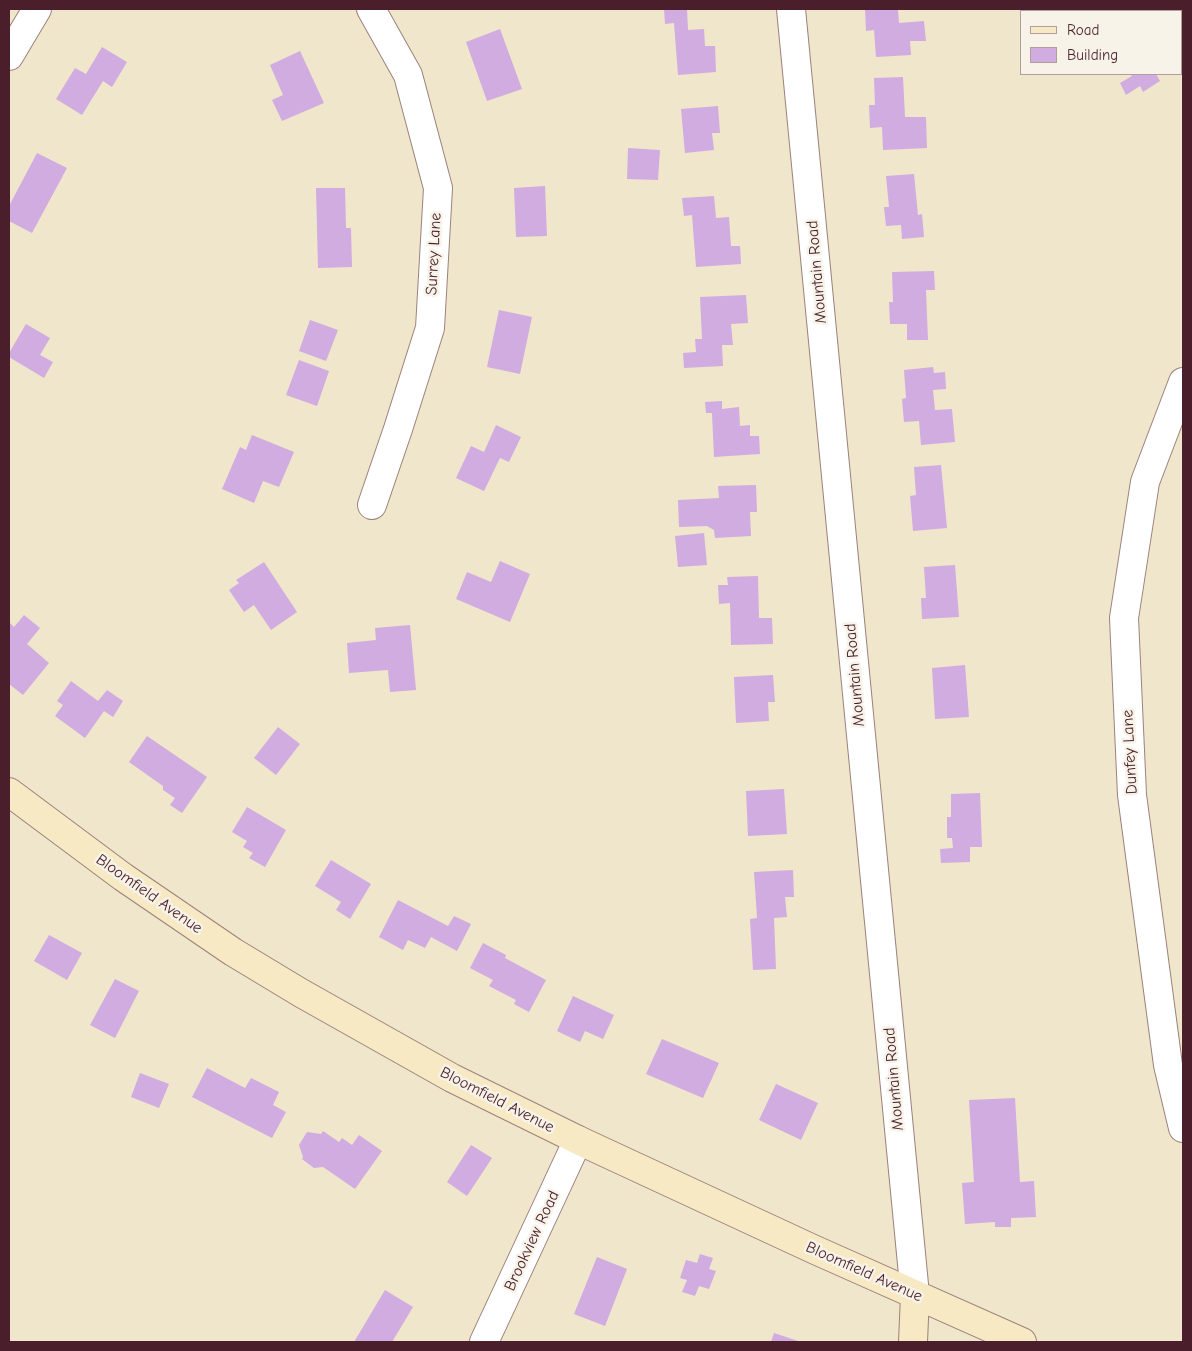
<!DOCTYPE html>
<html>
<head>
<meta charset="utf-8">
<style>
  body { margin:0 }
  #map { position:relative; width:1192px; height:1351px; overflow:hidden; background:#efe6cc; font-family:"Comic Neue",sans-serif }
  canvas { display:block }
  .frame { position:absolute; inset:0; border:10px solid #4a1f2b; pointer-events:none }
  .legend { position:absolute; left:1020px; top:10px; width:162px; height:65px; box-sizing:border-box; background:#f7f3e8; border:1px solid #b29e9c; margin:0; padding:6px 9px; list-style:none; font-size:15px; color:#4a1f2b }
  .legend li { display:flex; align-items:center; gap:10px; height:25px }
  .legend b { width:25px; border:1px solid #b29e9c }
</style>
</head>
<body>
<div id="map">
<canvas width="1192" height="1351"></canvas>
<div class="frame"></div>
<ul class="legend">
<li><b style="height:6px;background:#f6e9c3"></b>Road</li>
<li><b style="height:14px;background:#d0ace1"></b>Building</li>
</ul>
</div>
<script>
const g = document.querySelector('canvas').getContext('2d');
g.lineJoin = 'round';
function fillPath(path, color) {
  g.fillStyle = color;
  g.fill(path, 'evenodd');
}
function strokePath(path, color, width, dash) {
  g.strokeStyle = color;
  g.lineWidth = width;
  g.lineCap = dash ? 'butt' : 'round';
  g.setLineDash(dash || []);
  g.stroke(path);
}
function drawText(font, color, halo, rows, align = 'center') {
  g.font = font + ' "Comic Neue",sans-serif';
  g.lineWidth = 5;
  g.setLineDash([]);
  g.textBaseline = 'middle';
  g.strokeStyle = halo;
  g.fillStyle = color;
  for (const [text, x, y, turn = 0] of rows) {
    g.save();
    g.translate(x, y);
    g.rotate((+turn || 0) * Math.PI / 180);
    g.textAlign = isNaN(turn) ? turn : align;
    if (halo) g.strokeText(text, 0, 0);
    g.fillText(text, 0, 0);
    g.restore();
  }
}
fillPath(new Path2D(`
  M664 9H687L688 30 704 29 705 46H715L716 72 678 75 674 23 665 24Z
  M865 9H898L899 23 924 21 926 41H910L911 55 876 57 874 30 866 31Z
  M500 29 522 89 487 101 466 42Z
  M102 47 127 62 112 87 103 81 82 115 56 99 75 68 86 74Z
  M300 51 324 103 282 121 272 100 283 95 270 65Z
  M1130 74H1156L1160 81 1143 92 1140 86 1126 95 1120 83 1132 76Z
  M903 77 905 117H926L927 148 883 150 882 127 870 128 869 105H875L874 78Z
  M718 106 720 133H712L714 150 685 153 681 109Z
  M628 148 660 150 658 180 627 179Z
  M37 153 67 168 32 233 9 221V206Z
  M914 174 918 215 922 214 924 237 902 239 901 225 886 226 884 207H889L886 176Z
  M545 186 547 236 516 237 514 188Z
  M316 188H345L346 228H351L352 267 318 268Z
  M714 196 716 218 729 217 731 246H740L741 264 696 267 692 215 684 216 682 198Z
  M934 271 935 290H926L928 340H907V324H890L889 302H893L892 272Z
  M746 295 748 323 731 324 733 345H722L723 366 684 368 683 353 696 352 695 339H702L700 297Z
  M499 310 532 317 520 374 487 367Z
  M310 320 338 330 326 361 299 351Z
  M26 324 50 338 40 355 53 362 44 378 9 357V353Z
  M299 360 329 371 317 406 286 395Z
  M933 367 934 373 945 372 946 389 933 390 935 410 952 409 955 442 921 445 919 421 904 422 902 399 906 398 904 370Z
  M722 401V409L739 407 740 426 750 425V436H759L760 454 714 457 712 413H706L705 402Z
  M496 425 521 437 509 462 500 458 484 491 456 478 471 446 484 452Z
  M252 435 294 452 279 487 263 481 254 503 222 489 240 447 246 450Z
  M941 465 947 528 913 531 910 496 916 495 914 467Z
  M756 485 757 512H750L751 536 715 538 714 530 707 526 679 527 678 500 719 498 718 486Z
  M704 533 707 565 678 567 675 536Z
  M500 561 530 574 510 622 456 599 467 572 491 582Z
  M264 562 297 612 271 630 254 605 244 612 229 590 239 583 236 580Z
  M955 565 959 617 922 619 921 598H926L924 567Z
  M758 576 759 618H772L773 644 731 645 730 603 719 604 718 585H728L727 577Z
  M24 615 40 628 27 644 49 663 23 695 9 684V622L14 627Z
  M410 625 416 690 390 692 388 670 349 673 347 643 376 640 375 628Z
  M965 665 969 717 935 719 932 668Z
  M773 675 775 702H768L769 721 736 723 734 677Z
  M71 681 98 701 107 690 123 701 113 717 104 711 85 738 55 716 63 705 57 701Z
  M278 727 300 744 276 775 254 758Z
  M147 736 207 777 182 813 170 805 175 798 163 790V786L129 762Z
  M784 789 787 834 748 836 746 791Z
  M980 793 982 847H970V862L941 863 940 849 953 848 952 838H947V817H951V794Z
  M247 807 286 830 265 867 249 858 253 853 243 847 247 841 232 832Z
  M331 860 371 884 350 919 336 910 341 902 315 886Z
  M793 870 794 897H785L787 917 774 918 776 969 753 970 750 919 757 918 754 872Z
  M398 900 448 926 454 916 471 924 457 951 431 937 425 948 408 940 403 950 379 937Z
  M49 935 82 953 67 980 34 961Z
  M483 943 506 955 505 958 546 980 529 1012 514 1004 516 1000 489 986 493 980 470 968Z
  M115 979 139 991 115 1038 90 1025Z
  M573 996 614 1015 603 1039 585 1031 580 1042 557 1031Z
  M662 1039 719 1063 703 1098 646 1074Z
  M207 1068 245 1088 251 1078 279 1092 273 1105 286 1112 272 1138 192 1097Z
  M140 1073 169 1084 159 1108 131 1097Z
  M776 1084 818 1103 801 1140 759 1120Z
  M1015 1098 1020 1182 1034 1181 1036 1217 1011 1218V1227H995V1222L965 1224 962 1183 974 1182 969 1100Z
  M323 1131 339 1142 342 1138 352 1145 359 1135 382 1151 355 1189 323 1167 314 1168 302 1159 303 1157 299 1145 307 1132 321 1134Z
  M471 1145 492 1158 467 1196 447 1182Z
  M700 1254 713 1258 709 1269 716 1271 709 1289 699 1286 695 1296 682 1292 687 1280 680 1278 686 1260 697 1263Z
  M597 1257 627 1269 605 1326 574 1314Z
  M385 1290 413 1307 392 1342H354Z
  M774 1333 801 1342H771Z`), '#d0ace1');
const street = new Path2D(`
  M371 9 408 75 438 188 430 328 398 429 372 505
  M791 9 915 1295
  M9 56 37 9
  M1183 382 1145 482 1124 618 1132 795 1168 1065 1183 1128
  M484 1342 578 1140`);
const secondary = new Path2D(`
  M9 792 123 877 233 952 301 993 452 1078 578 1140 813 1249 1022 1342
  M913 1342 915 1295`);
strokePath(street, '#9c827c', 30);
strokePath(secondary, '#9c827c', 30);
strokePath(street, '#fff', 28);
strokePath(secondary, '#f6e9c3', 28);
drawText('16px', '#4a1f2b', '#f7f3e8', [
  ["Surrey Lane",434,254,-87],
  ["Mountain Road",817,272,-95],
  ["Mountain Road",855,675,-95],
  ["Dunfey Lane",1130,752,-93],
  ["Bloomfield Avenue",149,894,35],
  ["Mountain Road",894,1079,-95],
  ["Bloomfield Avenue",497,1100,27],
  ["Brookview Road",532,1241,-65],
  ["Bloomfield Avenue",864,1272,24]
]);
</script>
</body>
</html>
